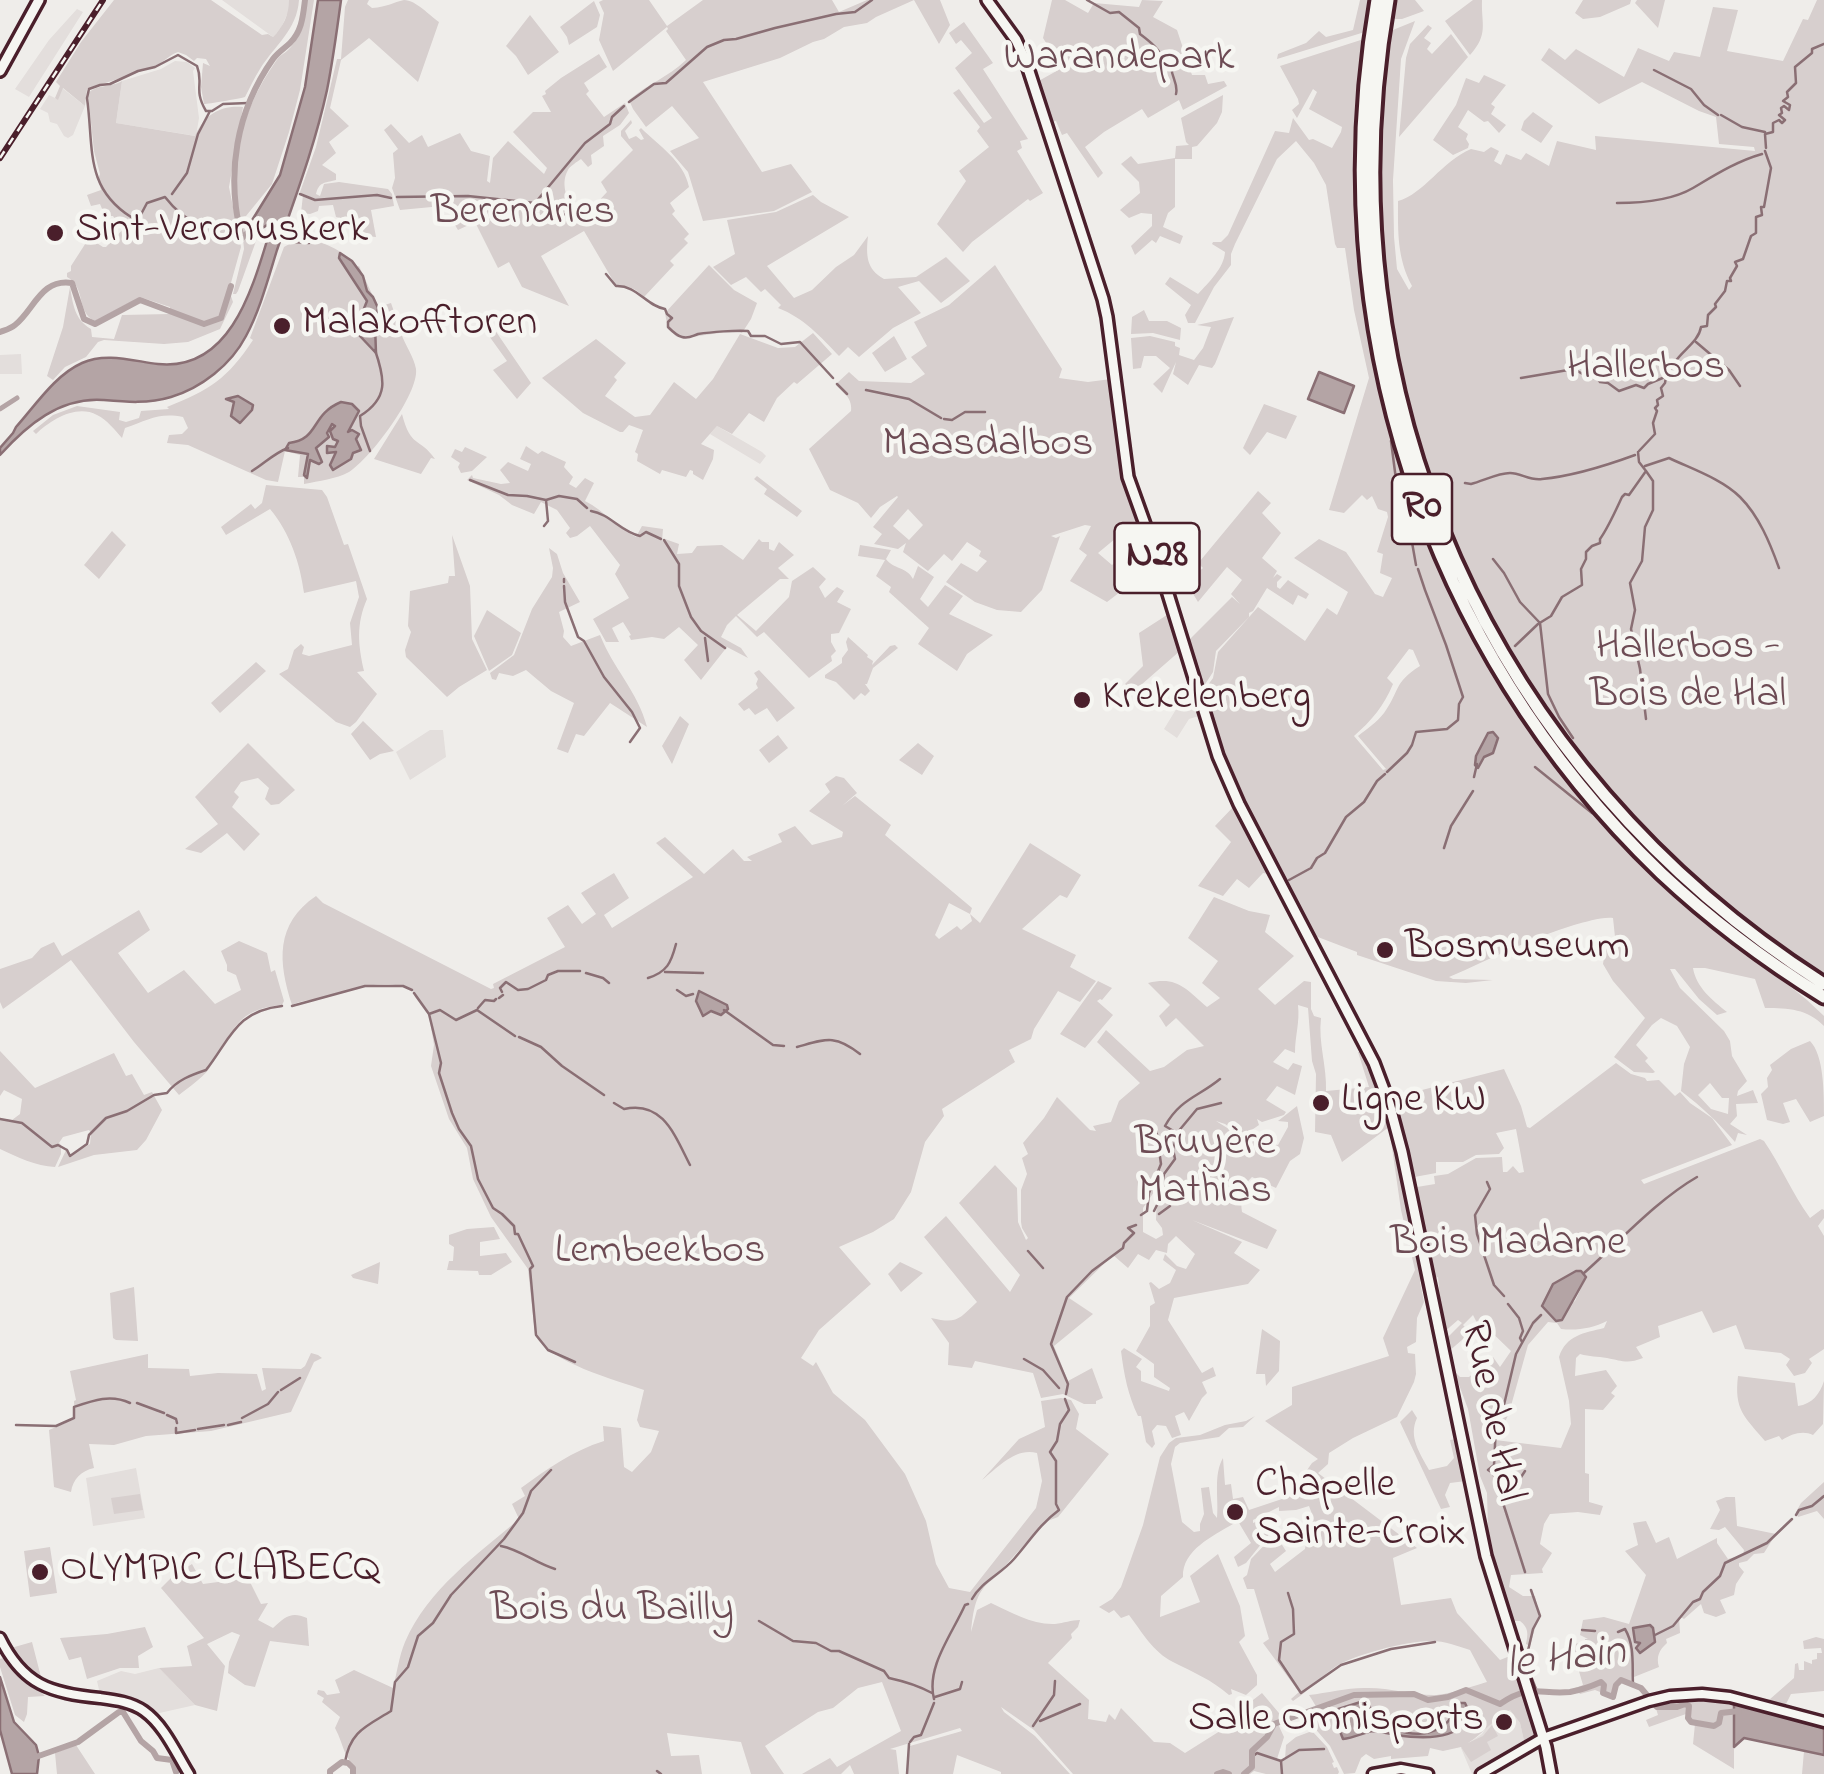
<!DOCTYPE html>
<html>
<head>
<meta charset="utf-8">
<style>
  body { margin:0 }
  canvas { display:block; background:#efedea }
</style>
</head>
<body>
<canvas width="1824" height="1774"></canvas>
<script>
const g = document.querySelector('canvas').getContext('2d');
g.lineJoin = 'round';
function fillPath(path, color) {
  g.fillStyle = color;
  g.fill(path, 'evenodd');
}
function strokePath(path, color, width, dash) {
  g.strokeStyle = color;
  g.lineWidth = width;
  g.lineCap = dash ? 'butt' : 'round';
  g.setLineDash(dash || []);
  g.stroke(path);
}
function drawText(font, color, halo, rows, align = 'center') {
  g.font = font + ' "Indie Flower",sans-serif';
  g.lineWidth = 9;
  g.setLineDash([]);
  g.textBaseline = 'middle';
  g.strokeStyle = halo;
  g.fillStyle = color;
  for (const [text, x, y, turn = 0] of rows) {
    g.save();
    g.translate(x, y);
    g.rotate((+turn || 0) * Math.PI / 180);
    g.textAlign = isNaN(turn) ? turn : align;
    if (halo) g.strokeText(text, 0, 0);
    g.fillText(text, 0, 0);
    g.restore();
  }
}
fillPath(new Path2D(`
  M222 0H289V10L281 28 273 37Z
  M77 9 83 12 29 97 15 89 49 40Z
  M175 61 187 62 195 68 193 71 199 118 196 136 116 123 122 81 161 69Z
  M62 88 85 106 73 135 68 138 64 136 57 124 50 122 48 113 40 109 49 95 57 99Z
  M21 354 22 374H0V355Z
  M717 426 762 452 766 456 760 464 710 434Z
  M1191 685 1202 715 1189 719 1177 738 1164 729Z
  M430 730H443L446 757 410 780 396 752Z
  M136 1468 145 1518 93 1526 86 1478Z
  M159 1668 195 1705 155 1714 130 1700 100 1694 97 1681 121 1671 135 1674Z
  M1510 1710 1520 1723 1525 1745 1472 1774 1461 1748 1482 1734 1491 1721Z`), '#e3dedc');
fillPath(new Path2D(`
  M114 0H211L262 35 268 34 273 37C283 27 289 15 289 0H299C297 30 275 45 260 69 254 78 250 88 245 97 237 99 209 104 204 104L201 87 203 63 210 66 206 59 197 58 194 61 186 55 178 52C169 55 165 61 157 65 134 75 110 81 87 89L85 106 63 88 58 100 55 98 60 86 56 82 81 42Z
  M306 0H314L300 90 289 132 272 184 246 216 240 218C229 158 242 110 276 61 282 53 280 57 288 50 303 35 306 20 306 0Z
  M348 0H369L367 4 372 8C388 7 393 2 404 0 416 0 430 16 439 22L418 82 369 38 341 60 330 108 349 126 329 142 336 153 322 165 336 174V180C324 183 319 182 316 194L320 196 324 184 339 182 388 189 392 194 394 206 371 210 376 237 354 235 357 222 336 217 333 205 319 206 318 211 310 214 301 213 303 195 300 192 316 147 337 59H341L345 7Z
  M603 0H649L667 26 703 0H832L839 12 867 0H940L950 25 939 44 914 0 876 17 867 23 844 27 824 39 813 42 780 58 703 82 762 172 791 164 812 192 774 211 703 221 688 172 670 151 699 138 672 106 646 127 633 109 629 100C649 83 667 78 686 60L666 31 668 29 667 27 613 71 599 40 604 13 599 2Z
  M1052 0H1065L1088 13 1094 3 1139 7 1142 0 1163 1 1153 17 1177 30 1192 75H1205L1208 84 1224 81 1227 86 1183 110 1179 100 1148 118 1142 109 1104 132 1085 147 1103 173 1098 178 1067 133 1062 135 1056 121 1050 122 1047 119 1035 83 1062 68 1043 38Z
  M1360 0H1373L1368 31 1277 59 1278 54 1306 43 1319 31 1326 37 1353 30Z
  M1393 0H1415L1424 11 1402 19H1392Z
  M1473 0H1482C1481 24 1489 34 1470 55L1445 21Z
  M1583 0H1631L1630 4 1600 17 1583 19 1575 13Z
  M1637 0H1665L1658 28 1635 3Z
  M1817 0H1824V974L1784 952 1696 881 1681 899 1807 1000 1824 1016V1026C1807 1009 1789 1008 1765 1008L1755 979 1705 968H1693C1696 987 1712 1000 1727 1012L1717 1015 1699 999 1675 969H1670L1680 988 1724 1031 1730 1041 1732 1056 1747 1081 1738 1091 1737 1096 1753 1090 1758 1103 1736 1104 1737 1116 1730 1124 1747 1135 1738 1133 1735 1142C1717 1121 1702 1107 1681 1091L1684 1064 1690 1047 1677 1026 1661 1018 1652 1025 1636 1045 1648 1058 1645 1061 1655 1072 1653 1073 1634 1072 1614 1057 1645 1018 1613 981 1603 964 1606 944 1615 937 1613 918C1600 917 1587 922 1574 925 1531 938 1491 959 1449 977L1453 979 1493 980 1466 983 1436 981 1357 955V952L1310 934C1288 881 1256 834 1232 782 1218 753 1211 723 1202 693L1213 678 1218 652 1258 607 1305 641 1327 608 1337 615 1348 592 1294 558 1319 539 1346 552 1375 594 1383 597 1392 578 1380 573 1383 554 1377 552 1388 517 1387 512 1378 509 1372 496 1367 500 1362 495 1344 513 1329 510 1369 378 1354 310 1345 248H1337L1335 244 1326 185 1314 163 1296 141 1277 159 1235 244 1231 254V265L1214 287 1195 323H1188L1185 315 1191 305 1165 284 1170 277 1198 294C1209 282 1224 268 1225 252L1212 244 1213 242H1221L1228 235 1275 131 1289 133 1293 118 1309 140 1313 139 1332 148 1341 132 1342 127 1309 109 1317 92 1313 89 1297 118 1292 110 1299 104 1298 99 1280 66 1367 38C1354 120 1349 213 1362 296 1367 321 1373 347 1378 373L1377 385 1401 468 1432 548 1467 624 1497 674 1577 790 1639 858 1651 876 1658 880 1675 864 1601 786 1523 674 1477 597 1429 481 1401 386 1385 293 1377 152 1388 32 1415 21 1401 59 1393 180 1394 237 1397 269 1409 290 1412 286C1397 258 1398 232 1398 201 1424 194 1442 161 1471 149L1484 152 1491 147 1499 151 1494 161 1501 165 1506 154 1521 160 1526 153 1549 166 1557 141 1596 150 1595 136 1755 151 1754 147 1719 144 1716 117 1699 111 1642 82 1599 104 1541 60 1549 48 1565 60 1576 49 1624 77 1638 48 1669 61 1674 52 1700 57 1713 7 1738 10 1727 51 1783 61 1803 19 1808 20ZM1409 649 1413 650 1420 666C1393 683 1400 691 1384 713 1377 722 1367 729 1358 736L1386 769 1383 770 1354 736C1371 721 1384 706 1393 684L1387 678ZM1710 1083 1722 1098H1729L1728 1114 1711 1109 1698 1095Z
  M594 1 600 15 597 27 569 45 567 37 560 27Z
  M530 15 559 52 528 75 516 56 506 46Z
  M964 22 993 63 983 69 1028 139 1020 141 1022 148 1017 151 1043 193 1030 201 1028 199 972 242 963 252 937 224 966 181 959 171 989 147 977 131 980 127 953 93 959 89 984 123 992 118 955 68 972 53 961 40 956 44 949 33Z
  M1428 25 1432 28 1424 38 1431 43 1427 49 1432 54 1451 34 1468 57 1399 137 1406 58 1410 44Z
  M599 54 607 67 584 83 589 91 586 94 604 117 625 103 629 113 620 125 603 136 604 146 591 155 592 164 588 167 581 159C578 161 569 167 568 170 559 185 569 206 579 218L593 207 607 192 601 182 633 150 621 136V131L631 120 632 123 625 131 629 139 636 136 641 140 644 139 639 130 641 128C658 145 684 161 689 187L670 203 675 211 672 214 689 234 684 239 688 243 670 261 674 265 644 297C629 282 626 290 615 284L584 231 541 256 569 306 522 287 509 262 498 268 475 222 458 230 450 217 455 213 453 205 400 210 392 188 395 178 393 153 398 149 384 130 391 124 409 143 422 135 428 147 460 133 471 151 490 156 487 181 490 183 493 158 508 141 544 174 547 168 513 132 533 112H551L542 96 546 94 545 91 561 78Z
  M1484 75 1506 85 1491 104 1495 107 1491 114 1506 125 1499 133 1488 121 1484 122 1468 110 1458 127 1468 134 1466 139 1469 144 1468 148 1453 155 1433 140 1456 105 1466 78 1479 83Z
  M122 81 116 123 195 136C204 115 220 105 243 107L229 187 241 247 229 290 233 302 220 329 188 342 164 344 104 340 98 342 86 357 65 367 53 380 47 376 63 327 70 287C73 305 75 320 91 329L92 337 114 339 122 315 170 314V307L140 297 95 321C76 313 86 286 67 277V273L71 271V266L89 238 103 247H106L128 224 129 218 122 225 117 222 113 216H105L100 204 91 206 87 195 101 190 98 180 100 174 94 151 88 94C95 84 110 88 122 81Z
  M1223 95 1222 112 1217 123 1197 146 1192 147V159H1175V207L1168 213 1163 227 1183 236 1180 244 1160 236 1156 243 1152 240 1135 255 1131 246 1152 226V214L1141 213 1129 218 1120 210 1140 193 1139 182 1121 164 1131 156 1138 164 1175 158 1176 146 1189 145 1186 142 1181 118Z
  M1533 112 1553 126 1541 143 1521 130 1524 121Z
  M813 195 821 202 849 217 767 266 794 298 812 290 836 267 854 255 868 236C866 255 866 269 884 279L916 277 946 257 970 281 941 303 919 281 898 287 921 313 893 328 859 357 848 347 839 356C820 336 804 318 778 308L781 305 765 289 761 292 746 277 731 285 713 267 735 254 727 220 776 212Z
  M251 223 260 230 238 291 236 294H233L244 249 242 228Z
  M300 238C322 241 343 249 357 267L359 266 378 307 391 303C395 313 397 324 401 333 405 345 414 357 416 369 419 394 370 459 349 472 336 479 319 481 304 484V477H298L300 455 285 451 278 482 266 480 188 445 167 443 169 435 182 434 188 428 183 417C159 412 148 420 125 428L122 438C115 430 107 420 97 415 76 404 51 420 36 434L33 431 53 415 77 406 120 412 119 420 126 422 139 418 141 411 169 409 167 407C210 390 227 379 253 340L250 338 284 247Z
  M709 265 734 290 757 303 751 319 742 333C725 329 698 339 677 337L668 329 665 313Z
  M995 265 1062 369 1059 378 1088 382 1111 379 1125 473 1139 519 1098 553 1112 565 1146 536V539L1114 567 1119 571 1147 545 1152 559 1128 578 1132 583 1107 602 1070 581 1087 555 1079 549 1091 526 1085 525 1051 536 1056 538 1060 536 1042 590 1021 612 997 610 975 602 946 582 961 563 977 572 987 561 979 556 981 551 967 542 952 561 944 554 928 571 903 552 906 543 898 549 874 544 882 534 873 527 898 497 897 496 880 507 871 518 858 503 830 490 809 449 851 411C853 400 843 390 836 384L849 372 859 381 911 383 925 374 911 357 927 346 914 322 949 305ZM908 509 923 525 909 540 893 526Z
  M1144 310 1149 321H1167L1181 328 1180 340 1153 333 1131 334 1132 317Z
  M486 317 531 383 517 399 493 370 507 361 479 322Z
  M1234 317 1215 364 1212 368 1199 365 1188 385 1173 374 1176 362 1162 393 1153 384 1170 368 1156 356H1144L1141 368 1133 369 1131 338 1150 336 1175 342V346L1180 348 1179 355 1194 360 1203 348 1211 327 1197 325Z
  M813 333 832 354 797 384 794 382 777 398 764 422 749 413 732 434 717 426 701 444 714 450 713 459 703 480 693 474V471L690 470 686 477 662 470 660 474 637 461 638 454 635 452 643 430 629 425 623 432H620L583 413 542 378 596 339 626 363 614 377 617 380 605 396 635 417 650 415 674 382 696 399 713 379 740 334 778 348 795 347Z
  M894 336 907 359 885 372 872 353Z
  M1264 404 1297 416 1286 439 1267 432 1250 455 1243 448Z
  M402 414C411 449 419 436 435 459L431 458 421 474 374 459Z
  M526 446 538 454 542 451 566 462 564 467 573 477 569 484 576 488 585 478 594 483 585 501C605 511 616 527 636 537L642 526 663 529 662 541 665 539 679 544 677 554 692 553 697 546 722 545 743 560 759 539 762 542H769V549L774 551 779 542 794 555 778 568 789 579H780L737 615 756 631 789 597 792 581 813 567 826 579 819 587 825 598 837 587 844 591 837 602 851 609 839 633 831 634V642L836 651 831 656 832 661 809 678 764 632 757 637 736 616 727 625 721 637 741 648 748 658 727 647 701 680 684 660 698 645 679 627 664 639 652 637 631 640 629 636 631 635 623 622 612 628 619 642H606L593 619 629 598 615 574 620 565 590 526 577 536 570 538 566 533 570 528 557 510 541 502 534 514 512 505 499 495 467 480 472 475 473 478 501 484 510 483 500 470 508 462 528 471 531 464 520 459Z
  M465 447 487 457 472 471 461 473 458 467 460 463 451 457 455 449 462 452Z
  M757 476 802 511 797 517 764 494 767 489 754 479Z
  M266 485 322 490 327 497 344 545 348 544 367 599C356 624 358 645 364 671L357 672 377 694 356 722 350 727 336 722 279 674 288 669 294 650 301 644 304 647 302 654 309 656 352 645 350 623 359 597 356 581 304 593C300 563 290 533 270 509L226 535 221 527 251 504 255 509 262 503Z
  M1258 491 1271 503 1262 513 1281 533 1262 558 1277 571 1273 578 1277 574 1282 577 1277 582V587L1280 589 1288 580 1309 594 1306 599 1298 595 1293 605 1267 588 1253 611 1249 613V617L1216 651 1213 672 1202 689 1186 643 1232 597 1240 604 1231 594 1242 580 1227 567 1198 602 1186 582 1203 568 1200 565V561Z
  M112 531 126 545 99 579 84 565Z
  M452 535 470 586 472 639 487 670 459 687 447 697 406 657 405 650 411 632 408 626 410 591 448 583 449 576H455Z
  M860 545 891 550 886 559C893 569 907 567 913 579L918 566 934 577 920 599 928 607 945 585 963 596 949 614 993 635 967 654 957 671 918 644 929 628 889 592 891 587 876 576 885 560 858 556Z
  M549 548 557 554 563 573 580 602 559 612 564 631 563 637 571 646 600 635C613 668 638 692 647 727L610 703 584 736 576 734 568 753 557 749 574 703 551 691 526 670 513 676 499 673 496 680 492 679 490 673 514 655 532 609 552 577 553 568Z
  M487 610 521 633 512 655 489 671 474 636Z
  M1170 613 1181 650 1133 692 1125 684 1143 666 1139 633Z
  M848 637 868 655 867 657 873 661 872 665 890 646 895 645 898 648 873 668 867 684H865L870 691 865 696 861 693 854 700 836 682 825 678V675L842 663V658L848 650 846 642Z
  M256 662 266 671 220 713 211 703Z
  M759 670 795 708 777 722 767 708 755 715 749 708 744 711 738 704 758 688 756 684 758 679 754 673Z
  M680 716 689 724 672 764 662 746Z
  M363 721 394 751 380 754 370 760 351 734Z
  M778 735 788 748 769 763 759 750Z
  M248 743 295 790 279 804 271 805 265 799 269 788 258 778 241 782 234 792 239 797 232 807 260 834 244 851 227 833 201 853 185 849 218 824 195 797Z
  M918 743 934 756 922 775 899 760Z
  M836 776 844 778 857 793 842 806 855 796 891 825 885 835 972 908 970 914 980 923 1030 843 1081 875 1067 898 1060 895 1022 929 1076 955 1070 967 1096 981 1080 1002 1058 991 1034 1029 1031 1039 1009 1050 1015 1062 942 1109 944 1116 925 1142 911 1192 894 1219 873 1232 839 1247 871 1284 819 1330 801 1358 813 1366 816 1362 833 1393 865 1420 905 1474 926 1521 936 1564 949 1588 970 1592 1036 1508 1042 1481 1037 1453C1016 1447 998 1467 982 1480L1019 1439 1045 1427 1041 1401 1061 1398 1071 1400 1079 1414 1076 1429 1109 1454 1058 1517 1045 1522 992 1580C975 1592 973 1612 971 1632L977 1610 991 1603C1011 1612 1032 1625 1055 1624 1064 1623 1071 1620 1080 1620L1078 1627 1071 1634 1072 1638 1048 1663 1089 1700 1088 1719 1106 1722 1109 1714 1115 1720 1121 1708 1154 1742 1170 1743 1185 1753 1247 1714 1244 1707 1262 1693 1284 1719 1270 1725 1260 1744C1269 1739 1270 1730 1278 1724L1284 1737 1277 1759H1285L1286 1745 1296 1737 1312 1731 1327 1747 1334 1762 1332 1763 1334 1768 1337 1767 1339 1772 1338 1774H1266L1254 1771 1250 1774H1073L1034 1730 1001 1707 1004 1712 1035 1736 1070 1774H1001V1772L957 1755 953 1774H907L910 1746 962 1731 960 1728 890 1749 896 1750 899 1774H854L850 1765 841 1774H802L830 1758 837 1767 901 1731 882 1682 858 1688 833 1708 818 1712 765 1746 784 1774H751L741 1742 667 1733 671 1756 699 1755 702 1774H356C355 1764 351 1764 346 1755 342 1746 340 1737 335 1728L340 1717 322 1702 324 1698 317 1694 318 1690 324 1691 327 1695 340 1693 335 1680 354 1670 393 1688C397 1673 399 1656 405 1642 428 1589 477 1555 519 1519L512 1504 525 1496 521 1488C547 1469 572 1451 604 1441L603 1426 621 1428 624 1467 632 1472 651 1452 659 1431 640 1427 637 1420 644 1390C615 1380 549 1362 535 1335L528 1269 491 1217 473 1179 467 1148 449 1119 431 1066 434 1045 429 1016 415 997 413 991C385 976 353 990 324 997 313 1000 302 1000 292 1005 278 962 275 924 316 896L323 903 491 989 494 988 493 984 565 947 547 918 568 905 582 924 596 914 581 893 614 873 629 898 604 915 612 928 693 877 656 843 665 837 704 874 733 849 744 861H752L747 857 782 842 778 834 795 826 812 845 842 837 843 832 809 811 830 792 825 784ZM949 903 970 914 972 921 961 930 957 926 939 939 935 935Z
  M1235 805 1270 870 1268 874 1263 873 1249 888 1237 879 1223 896 1198 886 1231 842 1215 826Z
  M1214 897 1249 911 1270 915 1265 932 1294 956 1258 989 1275 1005 1304 981 1311 982V1009L1314 1016 1321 1018C1318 1043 1327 1066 1326 1091L1369 1087 1358 1052 1365 1051 1387 1113H1390L1425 1270 1420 1282 1424 1302 1417 1318 1416 1342 1407 1347 1408 1353 1415 1354 1416 1374 1414 1382 1397 1417 1353 1438 1329 1453 1328 1464 1318 1473 1417 1548 1393 1558 1401 1605 1451 1598 1457 1613 1500 1660 1510 1656 1537 1730V1737L1525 1745 1520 1723 1510 1710C1491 1721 1485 1732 1468 1743L1483 1736 1492 1725 1498 1736 1487 1742 1491 1750 1471 1762 1461 1747 1443 1751 1430 1748 1428 1756 1391 1759V1756L1374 1759 1366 1754 1361 1758 1355 1773 1344 1774 1330 1746 1313 1726C1323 1715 1316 1706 1309 1695 1327 1693 1346 1688 1364 1688 1388 1687 1411 1695 1434 1695 1448 1695 1473 1686 1487 1682L1470 1650C1458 1646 1444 1641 1432 1641 1409 1640 1353 1655 1335 1667 1319 1678 1309 1691 1293 1701L1291 1699 1299 1692 1263 1643 1269 1639 1254 1589H1247L1243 1578 1247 1575 1251 1559 1275 1534 1286 1551 1270 1564 1275 1572 1305 1549 1308 1531 1303 1525 1312 1514 1309 1506 1296 1510 1279 1511V1507L1253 1520V1523L1263 1519 1270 1533 1246 1563 1238 1567 1234 1557 1251 1543 1239 1523 1233 1524C1213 1536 1182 1550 1183 1577L1161 1596 1160 1617 1200 1602 1190 1576 1218 1554 1240 1606 1245 1636 1239 1642 1257 1675V1685L1246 1695 1231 1689 1232 1694 1229 1695C1212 1680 1193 1672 1173 1662 1153 1652 1142 1632 1129 1615L1121 1618 1114 1610 1109 1613 1099 1607 1112 1599 1121 1587 1143 1525 1160 1457 1169 1443 1176 1438 1200 1435 1225 1425 1246 1421 1255 1416 1243 1427 1229 1428 1219 1437 1180 1443 1175 1447 1171 1464 1182 1522 1194 1532 1200 1531V1524L1204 1514 1201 1488 1209 1487 1213 1513 1217 1518C1219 1499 1213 1475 1223 1458L1225 1485 1231 1484 1233 1499 1243 1497 1249 1510 1288 1497 1312 1463 1318 1459 1265 1421 1292 1405V1387L1389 1356 1383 1338 1415 1270 1401 1210 1389 1127 1342 1162 1331 1135 1315 1132 1316 1074 1312 1061 1308 1008 1298 1005C1300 1023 1295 1035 1295 1053L1285 1049 1273 1062 1288 1070 1293 1063 1302 1066 1295 1095 1277 1086 1266 1100 1286 1112 1284 1115 1262 1122 1257 1119 1259 1125 1243 1136 1225 1124 1216 1121 1245 1139 1255 1133 1262 1142 1278 1145 1288 1127V1122L1278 1121 1297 1106 1304 1138 1300 1154 1290 1161 1276 1188 1252 1177C1243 1185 1240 1200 1242 1212L1277 1230 1267 1249 1192 1220 1240 1241 1242 1242 1234 1253 1260 1270 1248 1284 1174 1298 1168 1320 1202 1373 1213 1367 1216 1376 1202 1382 1207 1393 1202 1398 1189 1421 1184 1412 1175 1416 1181 1435 1172 1438 1166 1426 1157 1425 1152 1431 1155 1444 1152 1448 1146 1442 1141 1416H1138C1128 1395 1124 1375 1121 1351L1124 1348 1142 1359 1136 1367 1141 1371V1381L1169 1391 1170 1388 1154 1377V1364L1136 1351 1150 1326V1306L1155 1303 1149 1283 1151 1282 1159 1289 1170 1283 1176 1270 1163 1260 1165 1254 1177 1266 1186 1269 1195 1254 1176 1236 1168 1244 1167 1253 1156 1250 1149 1260 1138 1254 1128 1268 1113 1255 1069 1298 1093 1314 1054 1346 1068 1381 1092 1368 1103 1398 1096 1401V1404H1084L1063 1394 1041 1398 1033 1373 975 1361 972 1368 948 1365 949 1343 931 1318C957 1324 958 1320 977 1302L924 1237 946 1216 1010 1292 1020 1275 959 1203 995 1165 1017 1188 1018 1222 1026 1240 1028 1238 1022 1228 1021 1222V1190L1027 1174 1022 1158 1028 1154 1023 1143 1044 1118 1057 1097 1090 1130 1096 1131 1093 1126 1111 1122 1119 1101 1140 1083 1097 1042 1106 1030 1150 1071 1164 1067 1187 1050 1204 1046 1176 1018 1166 1027 1159 1016 1170 1005 1148 983C1177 976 1185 988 1207 1007L1220 998 1202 983 1218 961 1188 938ZM1154 1192 1157 1193 1156 1220 1162 1228 1163 1235 1156 1239 1143 1232V1208Z
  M139 910 150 930 118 953 148 993 184 970 215 1004 241 990 236 975 227 971V965L221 951 239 941 267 953 271 972 275 970 284 1001 282 1005C233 1009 233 1035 209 1069 201 1079 189 1087 179 1095L134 1042 71 960 3 1009 0 1002V969L32 958 41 948 54 942 62 956Z
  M1098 981 1112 988 1102 1000 1100 999 1097 1001 1113 1015 1085 1048 1060 1034Z
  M1810 1041C1824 1055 1824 1093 1824 1116L1810 1122 1796 1099 1783 1103 1790 1122 1783 1124 1767 1120 1761 1094 1768 1087 1767 1078 1772 1070 1770 1065 1791 1049Z
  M0 1051 35 1088 114 1053 126 1076 132 1074 144 1095 152 1092 162 1110 146 1140 137 1150 94 1155 58 1167 67 1148 71 1155 90 1144 91 1133 89 1130 63 1137 59 1143 61 1145V1154L55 1167C36 1166 17 1157 0 1149V1119L12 1120 20 1114 22 1099 4 1090 0 1096Z
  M1616 1063 1631 1074 1645 1078 1647 1081 1659 1080 1675 1096 1680 1092 1690 1103 1712 1118 1732 1145 1641 1180 1644 1184 1760 1139 1764 1141C1781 1166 1792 1193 1810 1218L1822 1209 1824 1210V1218L1818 1226 1824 1236V1349L1809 1359 1812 1363 1805 1373 1794 1376 1786 1365 1790 1359 1781 1353 1745 1349 1736 1325 1713 1333 1702 1311 1658 1326 1660 1337 1636 1347 1643 1358C1628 1364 1622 1361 1607 1358 1597 1356 1590 1357 1580 1354L1576 1358 1575 1376 1606 1370 1617 1386 1611 1393 1615 1396 1603 1410 1585 1409V1473L1589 1474V1502L1603 1506 1600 1515 1578 1512 1550 1514 1544 1524 1540 1544 1552 1553 1542 1569 1543 1573 1511 1575 1509 1587 1523 1596H1535L1539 1614 1530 1646 1526 1644C1528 1634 1529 1628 1520 1621H1509L1494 1570 1496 1563 1488 1528 1487 1493 1480 1476 1468 1409 1455 1374 1456 1373 1460 1377H1469L1493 1357 1500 1367 1511 1351 1482 1323H1477L1473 1315 1463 1325 1470 1333 1448 1352 1445 1340 1462 1323 1458 1320 1443 1333 1438 1277 1431 1279 1411 1188 1435 1184 1434 1176 1448 1174 1476 1158 1502 1157 1503 1172H1507L1513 1166 1519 1173 1524 1172 1516 1129 1496 1133 1504 1148 1499 1154 1476 1155 1463 1162H1436V1173L1409 1178 1412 1170 1397 1116 1396 1105 1423 1094 1422 1090 1504 1069 1521 1106 1527 1127 1530 1128ZM1586 1278 1575 1301 1569 1305 1553 1284ZM1607 1321 1604 1328C1584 1333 1566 1335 1559 1357L1569 1401 1571 1424 1561 1448 1495 1440 1494 1437 1498 1438 1509 1413 1528 1345 1548 1322 1557 1323 1561 1329C1577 1331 1593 1328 1607 1321Z
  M494 1227 500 1239 480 1242V1256L506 1253 512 1262 491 1275H479L478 1271 447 1270 449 1261H453L454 1247 449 1244V1235L467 1229Z
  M380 1262 378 1284 353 1278 351 1275Z
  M900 1262 923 1273 901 1292 888 1274Z
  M134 1287 138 1341 116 1340 113 1338 110 1293Z
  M1262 1329 1280 1341 1279 1371 1266 1386 1265 1374H1256Z
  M311 1353 318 1355 322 1358 314 1362 291 1412 211 1431 146 1436 114 1445 89 1444 94 1468C81 1471 73 1479 71 1492L54 1487 49 1430 75 1419 74 1401 76 1400 70 1371 148 1354V1368L189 1369 190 1376 218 1373 257 1374 262 1391 266 1389 262 1368 301 1369 305 1366Z
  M1738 1376 1795 1383 1798 1406C1812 1404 1820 1394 1824 1381L1823 1424 1813 1435C1803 1430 1791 1434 1782 1440L1779 1436 1765 1441C1744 1416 1734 1410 1738 1376Z
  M1412 1410 1417 1418C1408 1437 1420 1453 1429 1470L1447 1466 1454 1458 1450 1440 1456 1439 1466 1481 1450 1483 1445 1495 1450 1507 1441 1509 1400 1422Z
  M1824 1482V1519L1817 1511 1798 1517 1796 1512 1801 1503Z
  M140 1494 143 1510 114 1514 111 1498Z
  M1726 1497H1735L1737 1526 1776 1534 1764 1553 1754 1554 1747 1561 1739 1563V1566L1744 1572 1736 1584 1734 1595 1720 1600 1726 1613 1716 1617 1704 1613 1701 1604 1684 1619 1679 1616 1680 1633 1666 1639 1667 1643C1659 1650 1656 1657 1659 1667L1634 1677 1633 1684 1620 1680 1613 1690V1697L1595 1690 1580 1694 1575 1688 1583 1685 1571 1644 1585 1643V1639H1588L1580 1635 1583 1620 1604 1617 1629 1624 1646 1575 1625 1551 1638 1545 1633 1523 1646 1521 1656 1543 1669 1537 1677 1559 1717 1538V1543L1728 1559 1743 1555 1744 1550 1725 1527 1719 1530 1710 1529 1720 1510 1716 1501Z
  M50 1547 57 1593 30 1597 24 1551Z
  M192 1564 203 1584 248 1578 261 1604 268 1603 258 1620 273 1628C285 1617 291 1611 307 1618L309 1646 270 1641 255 1687 245 1685 228 1673 229 1662 240 1635 232 1632 207 1644 225 1666 217 1711 195 1705 159 1668 192 1666 187 1646 204 1638 161 1588 173 1576Z
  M145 1627 153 1647 138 1656 139 1668H120L87 1679 81 1657 69 1660 60 1638 107 1634Z
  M1816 1637 1824 1639V1691L1791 1694 1785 1706 1824 1719V1774H1802L1804 1751 1744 1738 1734 1747V1769L1693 1744 1695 1724 1686 1714 1649 1727 1646 1720 1658 1715 1654 1702C1691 1694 1724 1699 1761 1707L1794 1678 1795 1664 1798 1663 1799 1670H1804V1661L1812 1664V1660L1817 1659V1653H1822L1821 1648 1804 1649 1803 1641Z
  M32 1642 41 1677 26 1666 11 1648Z
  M6 1657 23 1677 45 1696 28 1697 27 1714 24 1722 15 1715 0 1667V1659Z
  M76 1745 95 1774H57L55 1753Z`), '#d7cfce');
const water = new Path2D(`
  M318 0H341C337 30 333 60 327 90 315 145 295 198 277 250 268 279 260 310 246 336 231 365 201 388 171 397 148 404 126 402 103 400 60 397 27 425 0 455V448L13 433 16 427C35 406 55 375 82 363 106 352 133 361 158 364 235 372 255 278 273 221L261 229 251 222 280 175 305 87Z
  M340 253 352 261 363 276 367 291 373 297 378 308 375 325 376 353 359 335V321L367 301 339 258Z
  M1319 372 1354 386 1344 413 1308 399Z
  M238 396 253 405 252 410 240 423 231 416 234 402 226 399Z
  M341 402 352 404 359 411 348 432 352 430 359 434 356 439 361 450 353 453 351 459 333 470 330 465 336 452 327 453V446L335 447 338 441 333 439 330 431 335 426 332 424 327 433 329 437 316 448 322 462 319 464 310 460 307 478 304 475 308 454 285 450 289 443C320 439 310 415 341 402Z
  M1493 732 1498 738 1493 753 1484 757 1478 768 1475 765 1476 756 1488 733Z
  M699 991 727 1005 728 1009 721 1015 711 1011 703 1016 696 1001Z
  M1576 1271H1581L1586 1277 1562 1320 1556 1321 1542 1306 1553 1284Z
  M1650 1625 1653 1628 1655 1642 1640 1653 1636 1648 1640 1643 1635 1642 1633 1628Z
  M0 1677 14 1722 36 1745 39 1756 37 1774H12L0 1730Z
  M1367 1700C1375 1727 1414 1743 1440 1728 1450 1723 1453 1712 1459 1703H1465C1469 1711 1470 1716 1464 1724 1449 1741 1416 1738 1396 1735 1390 1734 1379 1731 1373 1731 1365 1732 1354 1738 1343 1739L1332 1711Z
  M1734 1703 1824 1728V1755L1744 1738 1734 1747Z`);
fillPath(water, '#b4a4a5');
strokePath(water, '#8a6f74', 2.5);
strokePath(new Path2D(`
  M1087 0 1110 13 1119 12 1139 28 1140 34C1152 43 1159 49 1166 63L1172 65C1169 74 1179 83 1176 94
  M1654 70 1691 89 1704 105 1718 115
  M629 102 654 84 666 83 707 47 724 40 736 39 775 28 836 14 855 12 872 0
  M1721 115 1742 127 1765 132
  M1766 148 1765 134 1773 132V123L1779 120 1782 123 1785 120 1779 115 1782 113 1781 108 1784 106 1789 110 1790 105 1783 101 1788 97 1787 92 1796 83 1795 67 1812 53V49L1824 44
  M172 194 187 173 198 134 210 111
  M300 194 315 200 377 195 391 198
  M397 197 468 196 535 203 585 143 610 124 612 117 624 106
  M535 203 561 217 566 214 575 222
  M1617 203C1642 203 1671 201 1693 188 1715 175 1737 161 1762 154
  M131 217C84 187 94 147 87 98L89 89 100 85 110 84 138 71 155 67 178 55 197 66C204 84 193 89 206 111H212L223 104 248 103
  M132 218 138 220 147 203 165 197C186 224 204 230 239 225
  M293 242 309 243
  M606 274 616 286C637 285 646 306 665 309L667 314 672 318 668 322V327C672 331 677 336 682 337 689 339 692 336 698 334 711 332 736 330 748 331L751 336H765L781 344 800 342 833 378
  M1696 342 1729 370 1740 386
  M1521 378 1574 369 1586 376 1598 379 1600 382 1608 383 1619 391 1636 385 1644 388 1648 384 1665 377
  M837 384 847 394
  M866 390 909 399 941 418
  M944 419 952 420 965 412H985
  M963 441 981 456
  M1391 441 1398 495 1410 531 1416 565
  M370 451 361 426 360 416C389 398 385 379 375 350
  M1639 451 1655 434 1653 423 1657 411 1655 408 1658 405 1657 400 1663 396 1661 388 1665 383 1666 377C1670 373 1672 368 1675 362 1683 350 1699 341 1701 327L1707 326 1708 315 1716 307 1715 304 1725 291 1727 281H1731L1730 278 1737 266 1735 262 1743 259 1751 236 1756 233V217L1762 215 1761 207H1764L1771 168 1765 151
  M1645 466 1669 458C1692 469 1722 479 1740 497 1759 516 1770 543 1779 568
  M252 471C264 464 274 453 288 448
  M1646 471 1653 481V510L1645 527 1642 561 1630 583 1635 610 1631 629 1640 669 1646 719
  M470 480 508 495 527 496 546 500 559 496 577 499 587 508
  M1465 483 1471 484C1483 481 1498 473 1510 473 1521 473 1530 481 1542 479 1574 476 1605 466 1635 455
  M591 511C610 514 621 532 640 536L646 532 661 539
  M544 526 548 521 546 500
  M664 540 679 564V586L691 617 701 631 725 648
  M1493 559 1504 573 1520 602 1540 623 1548 694 1559 717 1573 738
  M1418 569 1425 590
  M564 582V579
  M564 586 565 602 578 637 584 641 604 677 632 712 640 728 630 742
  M1425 590 1446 645
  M705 638 708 661
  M1515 646 1538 624 1551 616 1562 597 1582 585 1581 569 1586 559V552L1592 546 1600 543V539C1608 528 1615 512 1622 497L1625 494 1629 495 1646 471 1639 462 1638 452
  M1535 767 1592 813
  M1387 772 1407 753 1412 745 1416 732 1447 729 1458 720 1459 704 1463 697 1446 645
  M1474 777 1477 764
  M1444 848 1451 826 1473 791
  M1289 880 1311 868 1317 858 1325 853 1346 817 1364 802 1377 781 1385 774
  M665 972 703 973
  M586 973 603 978 609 983
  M648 978C667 972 671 963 676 944
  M677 990 686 996 693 994
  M502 992 500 988 506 982 518 990 528 989 546 980 548 975 558 971H580
  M414 993 429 1014 440 1010 456 1020 477 1010 515 1036
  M499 998 503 995
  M292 1006 365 986H403L412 990
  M478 1008 485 1000 494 1001 496 999
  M724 1010 773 1045 784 1046
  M429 1014 441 1063 439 1073 452 1113 459 1129 471 1146 478 1179 493 1208 502 1214 514 1226 515 1234H518L533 1266 530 1269 536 1335 548 1350 575 1362
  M519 1037 541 1047 562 1066 604 1095
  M797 1047C826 1039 835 1034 860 1054
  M1220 1079C1198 1097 1180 1099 1165 1126L1177 1133 1197 1109 1221 1103
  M614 1103 624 1109C663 1100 675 1136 690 1165
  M0 1119 22 1123 52 1147 58 1145 67 1150 70 1156 87 1144 89 1135 106 1118 127 1111 154 1095 167 1093C177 1080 191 1075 206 1070 231 1038 236 1011 282 1006
  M1487 1182 1490 1189 1475 1215 1477 1234 1494 1285 1504 1296
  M1154 1211 1159 1201 1164 1174 1175 1159 1173 1149 1177 1135
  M1159 1214 1170 1206
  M1141 1215 1147 1211 1149 1193 1161 1164 1156 1128
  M1028 1251 1043 1268
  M1584 1273C1619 1242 1657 1200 1697 1177
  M1508 1304 1519 1318 1523 1331 1520 1338 1522 1342
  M1024 1359 1043 1370 1059 1388
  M281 1390 300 1378
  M1066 1394 1068 1384 1051 1344 1067 1297 1092 1271 1123 1248 1124 1243 1134 1233 1128 1228 1136 1225
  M137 1403 164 1413
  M167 1415 176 1419 177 1423
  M242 1418 268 1404 278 1392
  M16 1425 56 1426 74 1418V1407C94 1400 111 1394 130 1403
  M228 1425 241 1422
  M176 1428V1433L195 1430
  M198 1429 224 1425
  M1504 1503 1525 1471
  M1796 1515 1799 1510 1812 1506 1824 1496
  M501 1546C521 1550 535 1563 555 1569
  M1525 1572 1496 1481 1493 1473 1488 1470 1494 1465 1496 1425 1503 1409 1516 1354 1533 1323 1541 1315
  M1288 1593 1293 1609 1294 1634 1281 1642 1279 1660 1301 1693 1341 1665 1391 1649 1435 1642
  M972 1599C982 1581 1000 1575 1014 1559 1029 1542 1040 1524 1059 1510L1056 1504V1461L1050 1452 1057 1441 1060 1424 1069 1410 1065 1399
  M759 1621 793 1641 816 1643 831 1651H839L884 1671 889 1678C903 1681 919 1686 932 1693
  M1582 1630 1595 1631
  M1618 1632 1625 1629C1635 1646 1632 1665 1633 1684
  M1655 1635 1673 1626 1693 1602 1700 1599 1703 1592 1720 1576 1725 1563 1767 1543 1792 1519
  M1527 1655 1533 1629 1540 1616 1531 1590
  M1527 1666 1536 1689
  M935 1697 960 1689 962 1682
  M1613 1697 1614 1698
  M934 1699C926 1667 951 1636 965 1605L968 1604
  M1040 1721 1080 1704
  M1033 1726 1054 1695 1055 1681
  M910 1742 914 1737 921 1735 934 1703
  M1252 1757 1257 1753 1281 1761 1299 1750 1324 1749
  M1281 1761 1282 1774
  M345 1762C350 1731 367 1726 391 1711L395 1682 408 1667 418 1636 433 1623 451 1595 504 1539 523 1513 531 1491 551 1470
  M657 1771 661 1774
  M907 1774 909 1744`), '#8a6f74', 2.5);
strokePath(new Path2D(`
  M0 409 17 398`), '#b4a4a5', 5);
strokePath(new Path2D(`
  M241 235C226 174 236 111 273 59 278 52 285 48 290 43 302 31 303 16 305 0
  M242 238 255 226
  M0 332C5 330 10 329 15 325 34 310 41 278 72 283L84 319 95 324 140 300 204 324 221 318 231 286
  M33 1758 78 1742 119 1712H123L141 1741 153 1751 157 1758 172 1760 176 1772
  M330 1774V1771L342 1762 348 1763 353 1768V1774
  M1217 1774 1223 1772 1229 1774
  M1244 1774 1252 1767V1751L1267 1737 1274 1724 1354 1695 1414 1694 1428 1700 1448 1697 1466 1690 1500 1704C1531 1683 1539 1695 1570 1692 1581 1690 1592 1686 1601 1682L1604 1685 1603 1693 1613 1697 1616 1685 1621 1680 1641 1688 1657 1707H1677L1685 1704 1689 1706 1688 1718 1691 1722 1714 1726 1719 1723 1721 1713 1739 1711`), '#b4a4a5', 6);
const secondary = new Path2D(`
  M0 1638C23 1685 50 1693 100 1698 115 1700 131 1702 144 1711 164 1725 176 1753 189 1774
  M1373 1774 1401 1769 1428 1774
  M1481 1774 1543 1738 1649 1701 1670 1696 1702 1694 1730 1697 1824 1722`);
const primary = new Path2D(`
  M987 0 1016 40 1026 62 1103 299 1107 317 1128 477 1156 555 1218 756 1239 804 1374 1063 1389 1103 1402 1152 1486 1556 1546 1747 1551 1774
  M0 71 39 0`);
const motorway = new Path2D(`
  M1377 0C1321 321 1426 647 1661 873 1711 920 1766 961 1824 997
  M1388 0C1319 392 1489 771 1824 984`);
strokePath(secondary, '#4a1f2b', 15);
strokePath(primary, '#4a1f2b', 16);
strokePath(motorway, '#4a1f2b', 19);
strokePath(secondary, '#f6f6f2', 8);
strokePath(primary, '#f6f6f2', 9);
strokePath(motorway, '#f6f6f2', 11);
const rail = new Path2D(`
  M0 158 103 0`);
strokePath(rail, '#4a1f2b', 6);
strokePath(rail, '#f6f6f2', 2.5, [8]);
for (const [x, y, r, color] of [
  [55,233,10,"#4a1f2b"],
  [282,326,10,"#4a1f2b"],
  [1082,700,10,"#4a1f2b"],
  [1385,950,10,"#4a1f2b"],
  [1321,1103,10,"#4a1f2b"],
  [1235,1512,10,"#4a1f2b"],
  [40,1572,10,"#4a1f2b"],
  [1504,1722,10,"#4a1f2b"]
]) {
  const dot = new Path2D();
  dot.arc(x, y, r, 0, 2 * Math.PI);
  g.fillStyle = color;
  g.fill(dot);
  strokePath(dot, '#f6f6f2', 4);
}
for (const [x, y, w] of [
  [1422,509,60],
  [1157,558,85]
]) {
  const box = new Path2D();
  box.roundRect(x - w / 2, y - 35, w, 70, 8);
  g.fillStyle = '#f6f6f2';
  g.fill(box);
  strokePath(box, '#4a1f2b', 2.5);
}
drawText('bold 40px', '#4a1f2b', null, [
  ["R0",1422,509],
  ["N28",1157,558]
]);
drawText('42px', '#6d4b54', '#f6f6f2', [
  ["Warandepark",1119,61],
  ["Berendries",523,215],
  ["Hallerbos",1646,370],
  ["Maasdalbos",988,447],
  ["Hallerbos -",1688,650],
  ["Bois de Hal",1688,698],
  ["Bruyère",1205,1146],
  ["Mathias",1205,1194],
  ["Bois Madame",1508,1246],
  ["Lembeekbos",660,1254],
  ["Bois du Bailly",612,1612]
]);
drawText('42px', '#4a1f2b', '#f6f6f2', [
  ["Sint-Veronuskerk",75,233],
  ["Malakofftoren",302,326],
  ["Krekelenberg",1102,700],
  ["Bosmuseum",1405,950],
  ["Ligne KW",1341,1103],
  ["Chapelle",1255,1488],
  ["Sainte-Croix",1255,1536],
  ["OLYMPIC CLABECQ",60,1572],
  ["Salle Omnisports",1484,1722,"right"]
], 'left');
drawText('42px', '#4a1f2b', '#f6f6f2', [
  ["Rue de Hal",1489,1412,78]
]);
drawText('italic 45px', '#6f4e56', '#f6f6f2', [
  ["le Hain",1566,1662,-7]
]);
</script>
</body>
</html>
